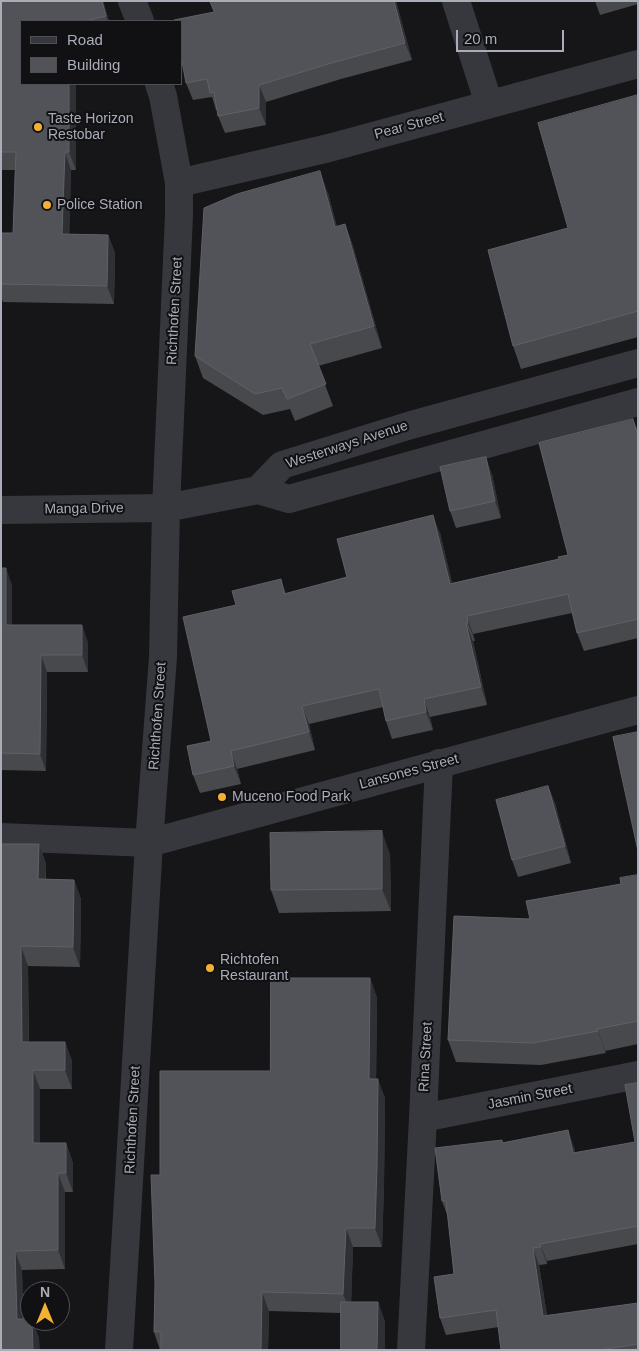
<!DOCTYPE html>
<html>
<head>
<meta charset="utf-8">
<style>
  body { margin:0 }
  #map { position:relative; width:639px; height:1351px; overflow:hidden; background:#161618; font-family:Helvetica,sans-serif }
  canvas { display:block }
  .frame { position:absolute; inset:0; border:2px solid #a8adb8; pointer-events:none }
  .legend { position:absolute; left:20px; top:20px; width:162px; height:65px; box-sizing:border-box; background:#111113; border:1px solid #4d4f55; margin:0; padding:6px 9px; list-style:none; font-size:15px; color:#a8adb8 }
  .legend li { display:flex; align-items:center; gap:10px; height:25px }
  .legend b { width:25px; border:1px solid #4d4f55 }
  .north { position:absolute; left:20px; top:1281px; width:50px; height:50px; box-sizing:border-box; background:#111113; border:1px solid #4d4f55; border-radius:50%; rotate:0deg; font-size:14px; font-weight:700; line-height:20px; text-align:center; color:#a8adb8 }
  .north::after { content:''; display:block; margin:auto; width:18px; height:22px; background:#f2b134; clip-path:polygon(50% 0,100% 100%,50% 72%,0 100%) }
  .scale { position:absolute; left:456px; top:30px; width:108px; height:22px; box-sizing:border-box; border:2px solid #a8adb8; border-top:0; padding-left:6px; font-size:15px; line-height:18px; white-space:nowrap; color:#a8adb8; -webkit-text-stroke:4px #111113; paint-order:stroke }
</style>
</head>
<body>
<div id="map">
<canvas width="639" height="1351"></canvas>
<div class="frame"></div>
<ul class="legend">
<li><b style="height:6px;background:#37383d"></b>Road</li>
<li><b style="height:14px;background:#525359"></b>Building</li>
</ul>
<div class="north">N</div>
<div class="scale">20 m</div>
</div>
<script>
const g = document.querySelector('canvas').getContext('2d');
g.lineJoin = 'round';
function strokePath(path, color, width, dash) {
  g.strokeStyle = color;
  g.lineWidth = width;
  g.lineCap = dash ? 'butt' : 'round';
  g.setLineDash(dash || []);
  g.stroke(path);
}
function fillPath(path, color) {
  g.fillStyle = color;
  g.fill(path, 'evenodd');
}
function drawText(font, color, halo, rows, align = 'center') {
  g.font = font + ' Helvetica,sans-serif';
  g.lineWidth = 4;
  g.setLineDash([]);
  g.textBaseline = 'middle';
  g.strokeStyle = halo;
  g.fillStyle = color;
  for (const [text, x, y, turn = 0] of rows) {
    g.save();
    g.translate(x, y);
    g.rotate((+turn || 0) * Math.PI / 180);
    g.textAlign = isNaN(turn) ? turn : align;
    if (halo) g.strokeText(text, 0, 0);
    g.fillText(text, 0, 0);
    g.restore();
  }
}
strokePath(new Path2D(`
  M456 1 489 104
  M179 183 329 148 638 64
  M1 510 166 508
  M1 837 149 843 638 710
  M423 1118 638 1075
  M411 1350 423 1118 439 763`), '#37383d', 28);
strokePath(new Path2D(`
  M132 1 140 21
  M258 490 282 465 411 425 638 363
  M166 508 258 490 289 499 638 402
  M119 1350 149 843 163 657 166 508 179 215V183L163 96 159 84`), '#37383d', 28);
fillPath(new Path2D(`
  M1 1H103L109 21H21L76 84V170H71L69 234 108 235 115 253 114 304 3 302 1 296V233H13L15 170H1Z
  M396 1 412 60 341 79 266 102V125L225 133 218 116 217 110H216L212 97 193 100 186 83 214 12Z
  M595 1H638V4L600 15Z
  M638 95V337L521 369 513 346 568 228Z
  M328 193 337 227 345 224 353 246 382 348 318 366 333 406 295 421 290 409 263 415 203 378 195 356Z
  M633 419 638 431V638L584 651 577 633 572 613 473 634 475 641H473L487 705 430 717 433 730 392 739 386 721 383 707 309 724 315 750 237 769 241 784 200 793 193 775 211 741 236 605 281 579 286 594 347 577 440 533 452 583 559 559 568 555Z
  M492 474 501 518 456 528 450 511Z
  M1 568 12 585V625L88 642V672H47L46 771 1 770Z
  M548 786 555 803 571 863 518 877 512 860Z
  M1 844H39L46 864V879L74 880 81 899 80 967 28 966 29 1042H65L72 1061V1089H40V1143H66L73 1163V1192H65V1269L22 1270 23 1319 39 1338 1 1350Z
  M390 854 391 911 279 913 271 890Z
  M638 875V1044L605 1051 606 1053 541 1065 456 1062 448 1040 530 919 621 884Z
  M370 978 377 998 376 1079 385 1098 384 1186 382 1247H353L351 1302H378L385 1322 341 1313 269 1311 268 1350H160L154 1332 160 1175Z
  M638 1083V1244L547 1261V1264L539 1265 547 1316 638 1303V1350H501L499 1327 446 1335 440 1318 454 1274 448 1217 442 1201 502 1140 503 1143 574 1147 575 1153 635 1142Z`), '#47494d');
fillPath(new Path2D(`
  M102 1H103L109 21H108L106 16Z
  M394 1H396L412 60 405 43Z
  M69 84H76V170L69 152Z
  M259 85 266 102V125L259 108Z
  M65 152 71 170 69 252 62 234Z
  M320 171 328 193 343 249 335 227Z
  M345 224 353 246 382 348 374 326Z
  M108 235 115 253 114 304 107 286Z
  M486 457 492 474 501 518 495 501Z
  M433 515 440 533 457 602 450 584Z
  M6 568 12 585V642L6 625Z
  M467 616 473 634 475 641 468 623Z
  M466 623 473 641 487 705 481 687Z
  M82 625 88 642V672L82 655Z
  M41 655 47 672 46 771 40 754Z
  M424 699 430 717 433 730 426 712Z
  M302 706 309 724 315 750 309 732Z
  M231 751 237 769 241 784 234 766Z
  M548 786 555 803 571 863 565 846Z
  M382 831 390 854 391 911 382 889Z
  M39 844 46 864 45 899 38 879Z
  M74 880 81 899 80 967 73 947Z
  M21 946 28 966 29 1061 22 1042Z
  M370 978 377 998 376 1098 369 1079Z
  M597 1029 605 1051 606 1053 598 1031Z
  M65 1042 72 1061V1089L65 1070Z
  M33 1070 40 1089V1162L33 1143Z
  M378 1079 385 1098 384 1186 382 1247 375 1228Z
  M568 1130 574 1147 579 1170 573 1153Z
  M66 1143 73 1163V1192L66 1173Z
  M58 1173 65 1192V1269L58 1250Z
  M346 1228 353 1247 351 1313 343 1294Z
  M540 1244 547 1261V1264L541 1247Z
  M533 1248 539 1265 550 1333 543 1316Z
  M15 1251 22 1270 24 1338 17 1319Z
  M262 1292 269 1311 268 1350H261Z
  M378 1302 385 1322V1350H377Z
  M32 1321H33L39 1338 40 1350H33Z`), '#2f3033');
const building = new Path2D(`
  M1 1H102L106 16 85 21H21V84H69V152H65L62 234 108 235 107 286 1 284V233H13L16 152H1Z
  M210 1H394L405 43 335 62 259 85V108L218 116 214 92 210 93 207 79 186 83 181 56V21H175L174 20 214 12Z
  M638 95V311L513 346 488 250 568 228 538 123Z
  M320 171 335 227 345 224 374 326 310 344 326 384 287 399 282 388 255 394 195 356 204 208 237 194Z
  M633 419 638 437V619L577 633 568 594 467 616 468 623H466L481 687 424 699 426 712 386 721 379 689 302 706 309 732 231 751 234 766 193 775 187 746 211 741 183 617 236 605 232 591 281 579 284 594 347 577 337 539 433 515 450 584 559 559 558 557 568 555 539 443Z
  M486 457 495 501 450 511 440 467Z
  M1 568H6V625H82V655H41L40 754 1 753Z
  M638 732V851L613 737Z
  M548 786 565 846 512 860 496 800Z
  M382 831V889L271 890 270 833Z
  M1 844H39L38 879 74 880 73 947 21 946 22 1042H65V1070H33V1143H66V1173H58V1250L15 1251 17 1319H30V1321H32L33 1350H1Z
  M638 875V1021L597 1029 598 1031 533 1043 448 1040 454 916 530 919 526 901 621 884 620 878Z
  M271 978H370L369 1079H378L377 1167 375 1228H346L343 1294 262 1292 261 1350H161V1332H154L155 1284 151 1175H160V1071H270Z
  M638 1083V1226L540 1244 541 1247 533 1248 543 1316 638 1303V1344L599 1350H501L496 1310 440 1318 434 1277 454 1274 446 1201H442L435 1148 502 1140V1143L568 1130 573 1153 635 1142 625 1085Z
  M341 1302H378L377 1350H341Z`);
fillPath(building, '#525359');
strokePath(building, '#5f6168', 1);
for (const [x, y, r, color] of [
  [38,127,5,"#f2b134"],
  [47,205,5,"#f2b134"],
  [222,797,5,"#f2b134"],
  [210,968,5,"#f2b134"]
]) {
  const dot = new Path2D();
  dot.arc(x, y, r, 0, 2 * Math.PI);
  g.fillStyle = color;
  g.fill(dot);
  strokePath(dot, '#111113', 2);
}
drawText('14px', '#a8adb8', '#111113', [
  ["Taste Horizon",48,119],
  ["Restobar",48,135],
  ["Police Station",57,205],
  ["Muceno Food Park",232,797],
  ["Richtofen",220,960],
  ["Restaurant",220,976]
], 'left');
drawText('14px', '#a8adb8', '#111113', [
  ["Pear Street",409,126,-15],
  ["Richthofen Street",175,311,-87],
  ["Westerways Avenue",347,445,-18],
  ["Manga Drive",84,509,-1],
  ["Richthofen Street",158,716,-86],
  ["Lansones Street",409,772,-15],
  ["Rina Street",426,1057,-87],
  ["Jasmin Street",530,1097,-11],
  ["Richthofen Street",133,1120,-87]
]);
</script>
</body>
</html>
